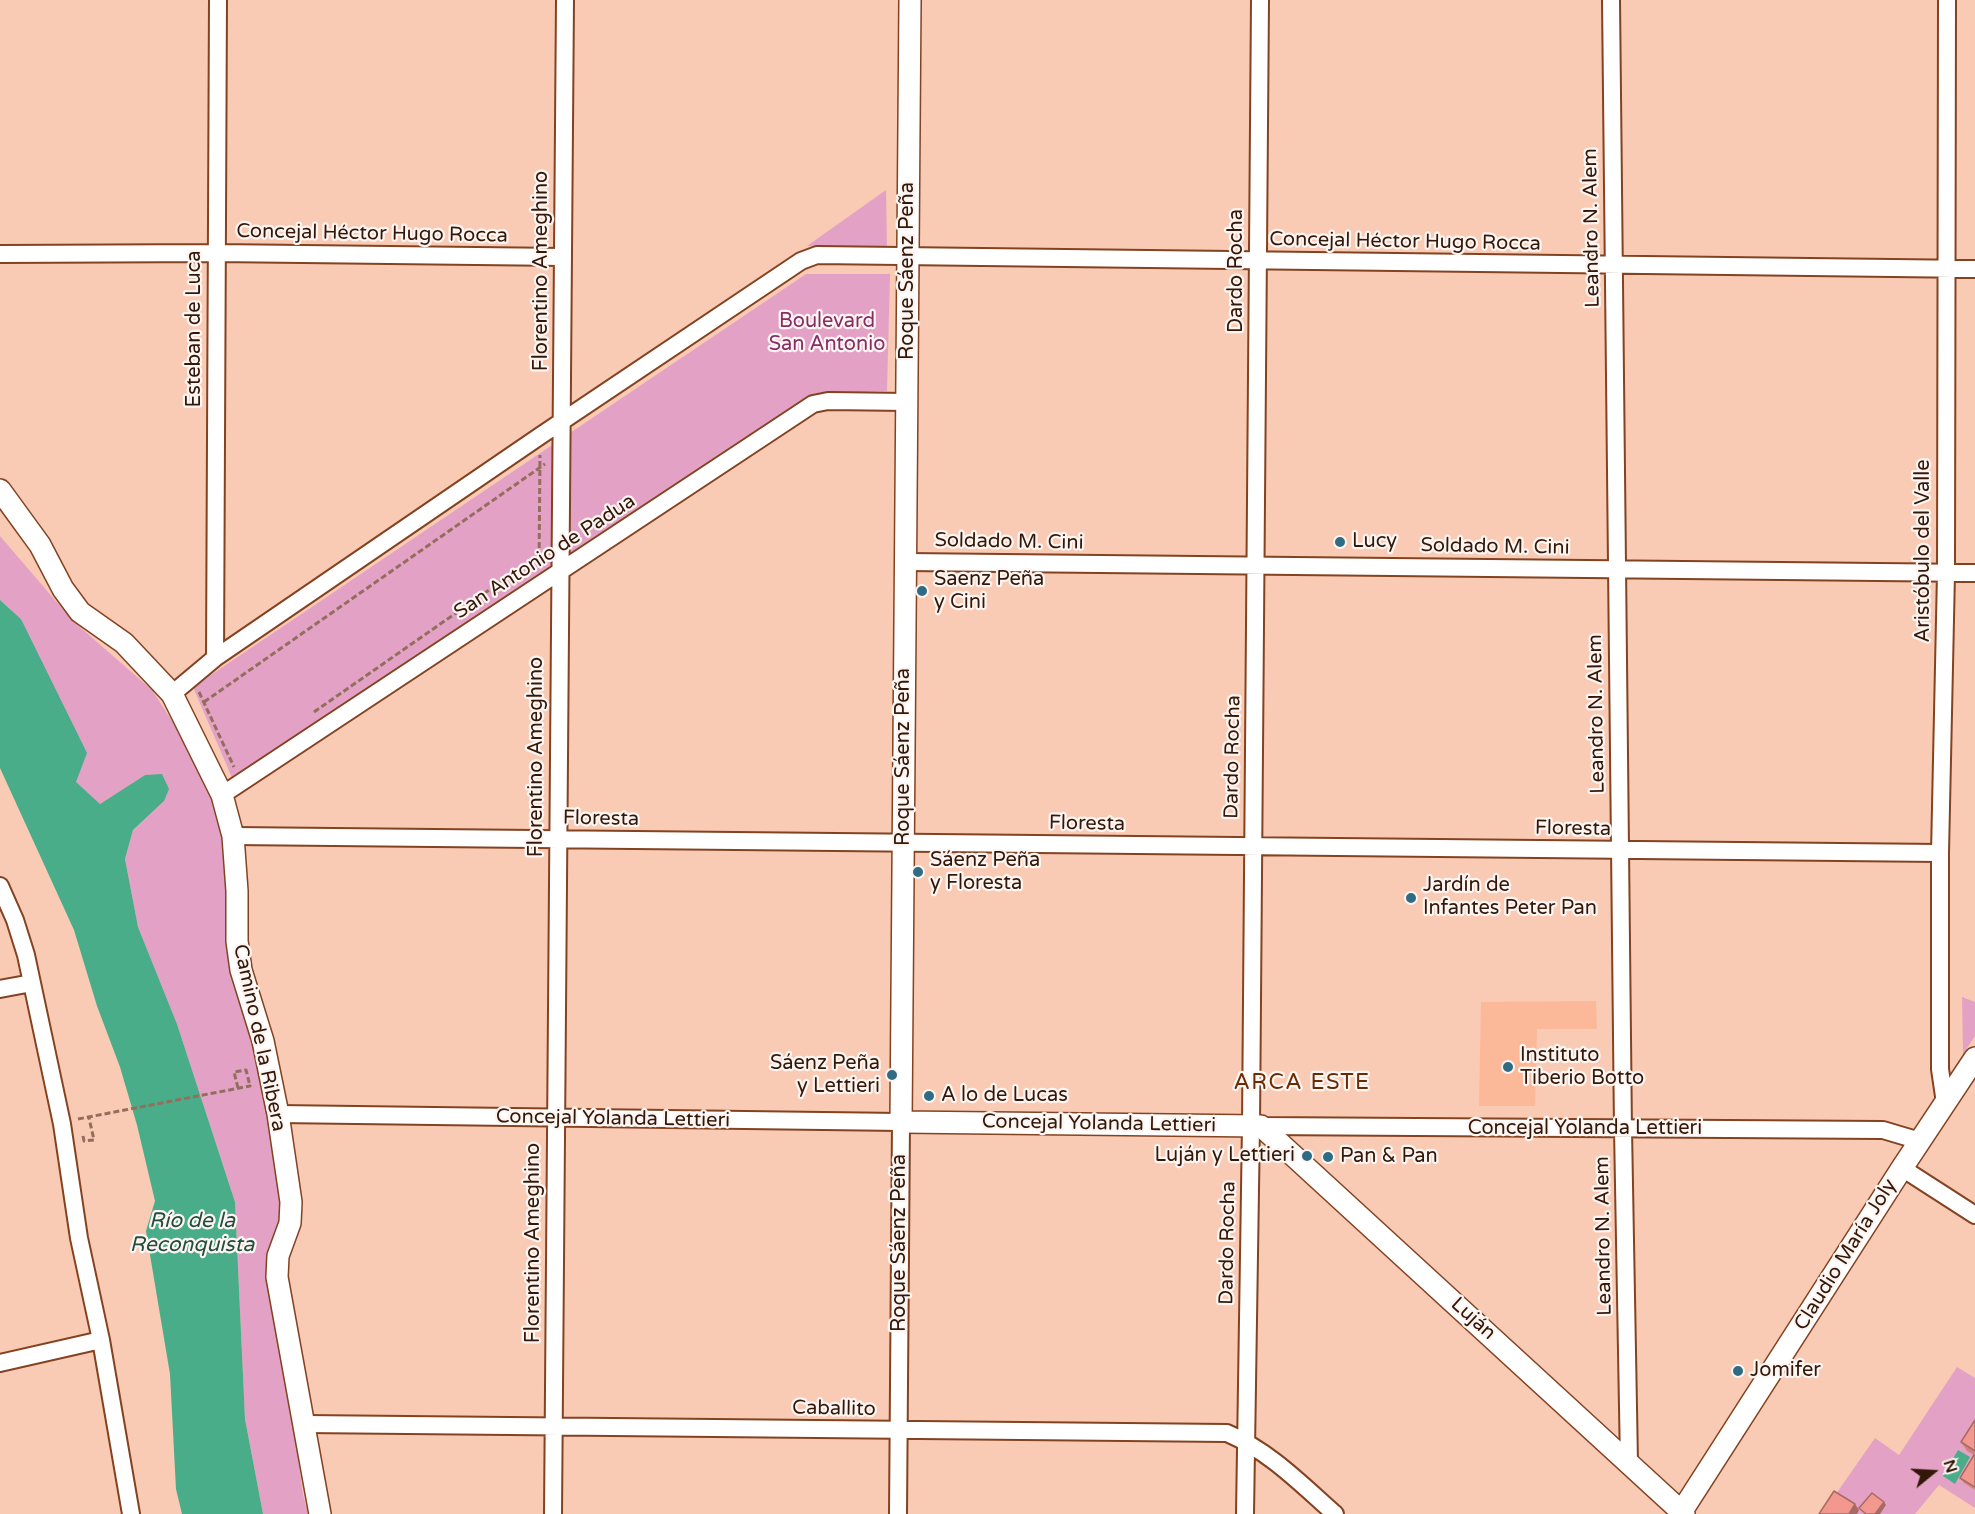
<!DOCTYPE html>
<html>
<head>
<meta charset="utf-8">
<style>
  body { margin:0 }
  #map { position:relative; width:1975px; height:1514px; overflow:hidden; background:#f9cab4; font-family:"Varela Round",sans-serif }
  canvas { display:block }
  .north { position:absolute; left:1903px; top:1442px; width:60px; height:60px; -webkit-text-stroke:4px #fdf5f1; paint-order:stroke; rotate:72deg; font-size:16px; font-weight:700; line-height:24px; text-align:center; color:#331709 }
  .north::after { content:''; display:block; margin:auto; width:21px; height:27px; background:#331709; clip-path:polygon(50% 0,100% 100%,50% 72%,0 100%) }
</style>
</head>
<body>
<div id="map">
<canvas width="1975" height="1514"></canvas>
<div class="north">N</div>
</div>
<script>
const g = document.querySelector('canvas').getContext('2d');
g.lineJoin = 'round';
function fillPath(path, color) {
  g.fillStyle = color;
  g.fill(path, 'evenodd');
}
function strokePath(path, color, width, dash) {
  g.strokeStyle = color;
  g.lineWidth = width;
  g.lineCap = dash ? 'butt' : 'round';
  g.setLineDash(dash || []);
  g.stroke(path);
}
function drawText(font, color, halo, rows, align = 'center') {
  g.font = font + ' "Varela Round",sans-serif';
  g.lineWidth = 4.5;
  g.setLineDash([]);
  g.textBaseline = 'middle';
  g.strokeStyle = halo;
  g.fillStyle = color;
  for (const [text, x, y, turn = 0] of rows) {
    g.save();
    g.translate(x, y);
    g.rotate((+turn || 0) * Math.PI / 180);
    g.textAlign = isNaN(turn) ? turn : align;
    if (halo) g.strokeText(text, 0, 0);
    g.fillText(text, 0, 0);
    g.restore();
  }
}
fillPath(new Path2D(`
  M1596 1001 1597 1029H1537L1535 1106H1479L1481 1002Z`), '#fcb99a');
fillPath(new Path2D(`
  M886 190 887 248 807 246Z
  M806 274H890L887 391 819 394 233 780 193 687Z
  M0 536 73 621 152 690 189 747 219 812 284 1196 292 1415 303 1494 308 1514H263L245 1419 235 1202 177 1024 138 927 125 859 133 830 164 801 145 775 100 804 75 782 21 619 0 600Z
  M1962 997 1975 1002V1036L1963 1054Z
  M1957 1367 1975 1378V1508L1939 1485 1915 1514H1822L1875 1438 1899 1455Z`), '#e3a2c5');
fillPath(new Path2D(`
  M0 600 21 619 87 753 76 782 100 804 145 775 162 774 169 789 164 801 133 830 125 859 138 927 177 1024 235 1202 245 1419 263 1514H182L176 1489 170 1374 146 1231 155 1201 137 1125 120 1067 97 1006 74 930 0 768Z
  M1958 1450 1970 1457 1955 1484 1943 1476Z`), '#48ad88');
const minor = new Path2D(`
  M1611 0 1623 1129 1629 1463
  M0 254 216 253 563 257
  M906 562 1975 573
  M215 658 218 0
  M172 694 215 658 540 436 801 261 817 255 1975 269
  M222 795 813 404 828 401 907 402
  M233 836 1940 853
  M0 886 15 920 26 955 62 1124 79 1238 101 1340 131 1514
  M0 989 32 983
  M1945 1103 1940 1069V853L1946 573 1947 0
  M278 1114 901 1122 898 1514
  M1261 1126 1883 1130 1920 1141
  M1902 1168 1975 1215
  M0 1363 101 1340
  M304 1424 1227 1433C1269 1451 1301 1484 1335 1514
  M553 1514 565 0
  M1245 1514 1251 1125 1260 0`);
const tertiary = new Path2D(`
  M910 0 901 1122 1261 1126 1684 1514
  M0 490 40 545 63 589 80 612 124 643 172 694 222 795 233 836 237 891V941L241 970 263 1041 278 1114 291 1202 290 1223 278 1256 277 1277 320 1514
  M1680 1514 1902 1168 1975 1058`);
strokePath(minor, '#834220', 20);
strokePath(tertiary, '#834220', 24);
strokePath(new Path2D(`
  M539 566 540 455
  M199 692 234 767
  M204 702 545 464
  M314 712 545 551
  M238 1088 234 1072 246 1070 250 1086 251 1085
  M78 1119 250 1086
  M83 1136 84 1141 94 1140 89 1118`), '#946e5c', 3, [6, 3]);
strokePath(minor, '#fff', 16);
strokePath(tertiary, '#fff', 21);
fillPath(new Path2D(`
  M1975 1420V1490L1964 1483 1960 1478 1974 1455 1967 1451 1961 1442Z`), '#d0837b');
fillPath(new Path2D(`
  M1884 1502 1886 1505 1880 1514H1875Z
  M1855 1504 1859 1510 1857 1514H1849Z`), '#a96a64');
const building = new Path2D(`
  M1975 1420V1451L1961 1442Z
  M1974 1455H1975V1487L1960 1478Z
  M1834 1491 1855 1504 1849 1514H1819Z
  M1872 1493 1884 1502 1875 1514H1866L1859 1508Z`);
fillPath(building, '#f2988f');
strokePath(building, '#a96a64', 1.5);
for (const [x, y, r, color] of [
  [1340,542,6,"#2f6b82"],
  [922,591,6,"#2f6b82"],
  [918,872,6,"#2f6b82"],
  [1411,898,6,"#2f6b82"],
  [1508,1067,6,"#2f6b82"],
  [892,1075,6,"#2f6b82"],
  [929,1096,6,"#2f6b82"],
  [1307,1156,6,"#2f6b82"],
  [1328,1157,6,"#2f6b82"],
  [1738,1371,6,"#2f6b82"]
]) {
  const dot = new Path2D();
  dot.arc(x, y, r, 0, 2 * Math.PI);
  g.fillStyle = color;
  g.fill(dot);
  strokePath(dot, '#fdf5f1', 2);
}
drawText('20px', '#331709', '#fdf5f1', [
  ["Leandro N. Alem",1592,228,-91],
  ["Concejal Héctor Hugo Rocca",372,234,1],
  ["Concejal Héctor Hugo Rocca",1405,242,1],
  ["Florentino Ameghino",542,271,-90],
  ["Roque Sáenz Peña",908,271,-90],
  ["Dardo Rocha",1237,271,-90],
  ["Esteban de Luca",195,329,-90],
  ["Soldado M. Cini",1009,542,1],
  ["Soldado M. Cini",1495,547,1],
  ["Aristóbulo del Valle",1924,551,-90],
  ["San Antonio de Padua",545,557,-33],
  ["Leandro N. Alem",1597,714,-91],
  ["Florentino Ameghino",537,757,-90],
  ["Roque Sáenz Peña",904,757,-90],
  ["Dardo Rocha",1233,757,-89],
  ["Floresta",601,819,1],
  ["Floresta",1087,824,1],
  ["Floresta",1573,829,1],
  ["Camino de la Ribera",259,1038,78],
  ["Concejal Yolanda Lettieri",613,1119,1],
  ["Concejal Yolanda Lettieri",1099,1124,1],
  ["Concejal Yolanda Lettieri",1585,1129],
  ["Leandro N. Alem",1604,1236,-91],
  ["Florentino Ameghino",534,1243,-90],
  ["Roque Sáenz Peña",900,1243,-90],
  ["Dardo Rocha",1228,1243,-89],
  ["Claudio María Joly",1846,1255,-58],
  ["Luján",1473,1319,42],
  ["Caballito",834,1409,1]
]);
drawText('20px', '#882c65', '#fdf5f1', [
  ["Boulevard",827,322],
  ["San Antonio",827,345]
]);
drawText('20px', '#331709', '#fdf5f1', [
  ["Lucy",1352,542],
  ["Saenz Peña",934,580],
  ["y Cini",934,603],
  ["Sáenz Peña",930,861],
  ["y Floresta",930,884],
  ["Jardín de",1423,886],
  ["Infantes Peter Pan",1423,909],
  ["Instituto",1520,1056],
  ["Tiberio Botto",1520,1079],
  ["Sáenz Peña",880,1064,"right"],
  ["y Lettieri",880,1087,"right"],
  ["A lo de Lucas",941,1096],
  ["Luján y Lettieri",1295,1156,"right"],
  ["Pan & Pan",1340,1157],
  ["Jomifer",1750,1371]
], 'left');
drawText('italic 21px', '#234d3d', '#fdf5f1', [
  ["Río de la",192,1221],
  ["Reconquista",192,1245]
]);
g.letterSpacing = '1.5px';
drawText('22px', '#6a2b03', '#fdf5f1', [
  ["ARCA ESTE",1302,1083]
]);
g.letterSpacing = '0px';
</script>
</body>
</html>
